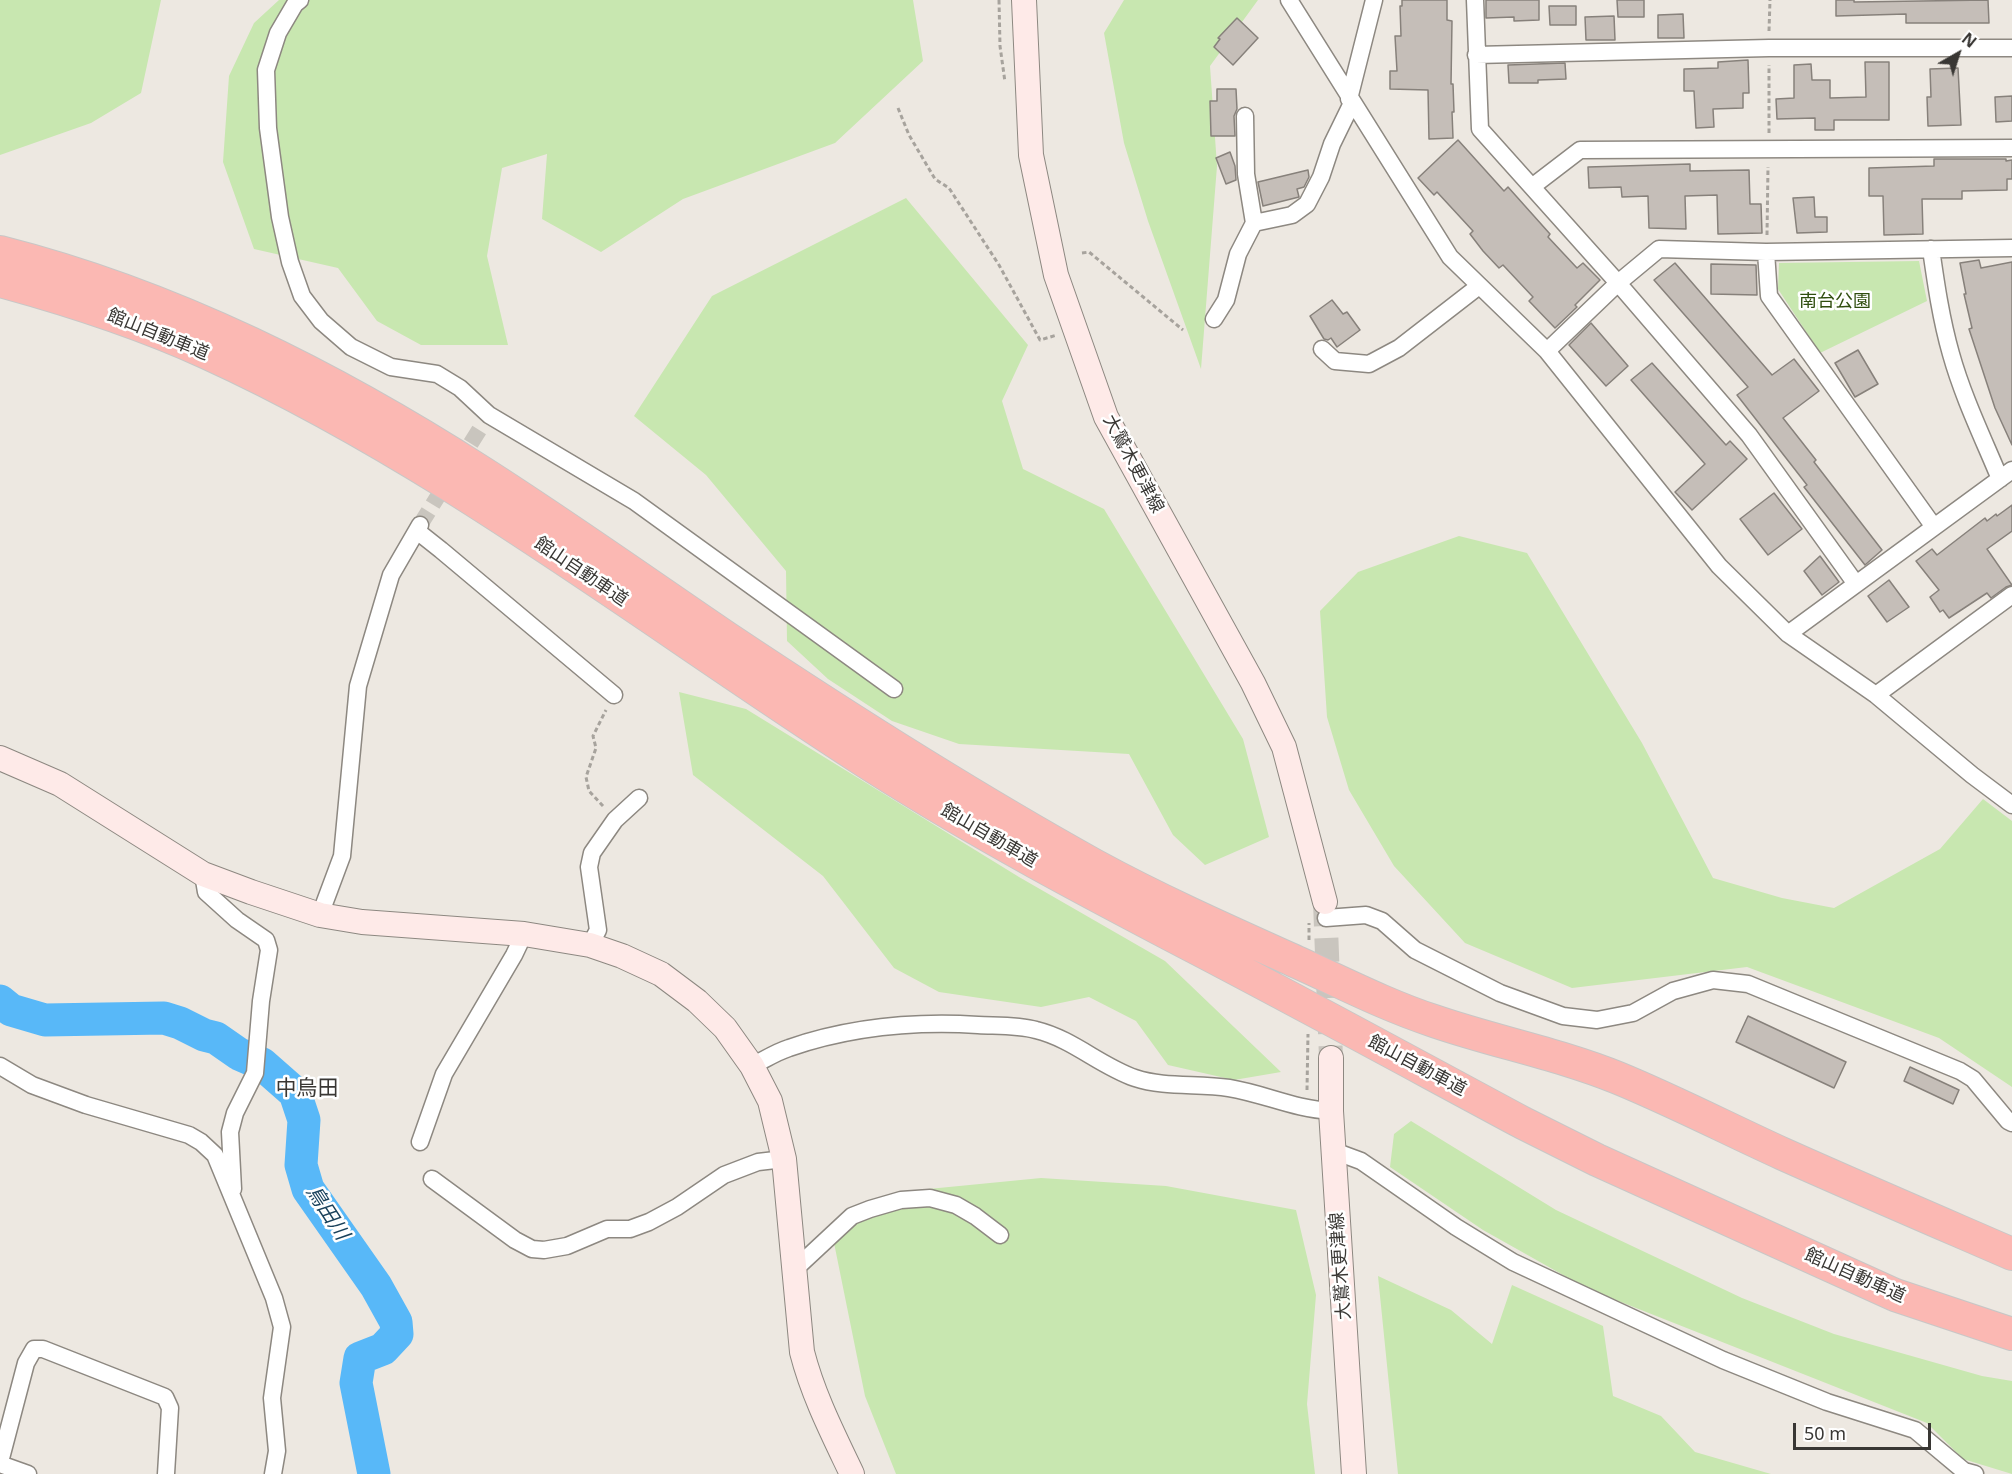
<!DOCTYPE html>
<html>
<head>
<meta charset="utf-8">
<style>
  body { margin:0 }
  #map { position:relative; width:2012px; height:1474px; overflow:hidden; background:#ede8e1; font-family:"Noto Sans",sans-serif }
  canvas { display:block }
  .north { position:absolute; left:1928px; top:24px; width:60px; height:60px; -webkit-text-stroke:4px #fff; paint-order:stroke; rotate:39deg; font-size:16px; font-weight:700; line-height:24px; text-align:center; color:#393734 }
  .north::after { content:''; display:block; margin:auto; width:21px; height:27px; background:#393734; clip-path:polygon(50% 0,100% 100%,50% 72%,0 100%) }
  .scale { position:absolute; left:1793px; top:1423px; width:138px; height:27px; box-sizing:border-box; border:3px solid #393734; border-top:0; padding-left:8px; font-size:18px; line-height:21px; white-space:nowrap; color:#393734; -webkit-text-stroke:4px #fff; paint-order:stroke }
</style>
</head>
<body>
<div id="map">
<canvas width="2012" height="1474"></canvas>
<div class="north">N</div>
<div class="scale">50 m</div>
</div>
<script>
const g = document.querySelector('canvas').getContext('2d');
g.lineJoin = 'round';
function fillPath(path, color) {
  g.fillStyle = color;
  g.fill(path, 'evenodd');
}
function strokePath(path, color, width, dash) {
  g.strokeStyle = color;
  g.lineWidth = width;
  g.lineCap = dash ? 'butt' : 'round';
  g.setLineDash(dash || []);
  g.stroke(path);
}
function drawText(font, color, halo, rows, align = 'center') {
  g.font = font + ' "Noto Sans","Noto Sans JP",sans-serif';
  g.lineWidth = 5;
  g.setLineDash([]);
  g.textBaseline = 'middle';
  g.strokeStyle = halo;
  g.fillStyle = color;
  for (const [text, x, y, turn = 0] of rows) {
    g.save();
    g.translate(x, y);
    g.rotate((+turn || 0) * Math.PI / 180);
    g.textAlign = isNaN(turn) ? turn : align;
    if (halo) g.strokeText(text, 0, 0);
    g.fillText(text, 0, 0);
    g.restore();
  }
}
fillPath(new Path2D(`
  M0 0H161L141 93 91 123 0 155Z
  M279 0H913L923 61 835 143 683 199 601 252 542 219 547 154 502 168 487 256 508 345H421L377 321 338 268 254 249 223 162 229 76 254 23Z
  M1124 0H1258L1210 66 1217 166 1201 369 1148 221 1124 143 1104 33Z
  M906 198 1028 345 1002 401 1023 469 1104 509 1243 739 1269 837 1205 865 1173 835 1129 754 959 744 892 721 828 679 787 641 786 571 706 475 634 416 712 296Z
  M1919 261 1927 301 1820 353 1778 289 1779 263Z
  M1459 536 1527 553 1642 743 1713 878 1782 898 1834 908 1940 849 1983 799 2012 821V1087L1939 1038 1747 967 1572 988 1465 943 1394 866 1349 790 1327 717 1320 611 1358 572Z
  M679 692 746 709 1019 877 1165 961 1281 1072 1234 1080 1168 1065 1136 1021 1089 997 1041 1007 939 992 894 968 823 876 693 775Z
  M1411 1121 1556 1210 1742 1298 1834 1334 1982 1376 2012 1381V1474L1963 1459 1927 1423 1588 1289 1483 1230 1390 1167 1394 1134Z
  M1041 1178 1166 1186 1296 1210 1316 1295 1307 1404 1315 1474H896L865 1396 832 1233 908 1191Z
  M1378 1276 1451 1310 1492 1344 1512 1285 1603 1326 1613 1396 1661 1416 1695 1452 1771 1474H1398Z`), '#c8e7b0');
strokePath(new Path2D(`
  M0 1001 11 1010 45 1020 164 1018 180 1023 204 1035 216 1038 239 1054 262 1064 295 1093 304 1120 301 1165 308 1189 376 1286 396 1322 397 1334 383 1349 360 1358 356 1383 374 1474`), '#58b8f8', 33);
const building = new Path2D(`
  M1402 0H1447V20L1452 21 1451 84H1453L1454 112H1452L1453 138 1429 139 1428 90 1390 89V71H1397L1395 36H1401L1400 6H1402Z
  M1486 0H1539V20L1514 21V17L1486 18Z
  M1617 0H1644V17H1618Z
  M1836 0H1854V2L1988 0 1989 23H1906V14L1836 16Z
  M1549 6H1576V25H1550Z
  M1683 14 1684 38H1658V15Z
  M1614 16 1615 40H1586L1585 17Z
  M1237 18 1258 38 1233 65 1214 47 1220 39 1218 38Z
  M1748 60 1749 93H1743V108L1713 109 1714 127 1696 128 1694 91H1684V69L1718 68V62Z
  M1865 62H1889V120H1834V130H1815V118L1777 119 1776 99 1794 98V65L1811 64 1812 80H1830V98L1866 97Z
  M1565 63 1566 79 1538 80V83H1509L1508 65Z
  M1958 68 1961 125 1928 126 1927 97H1931L1930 69Z
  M1217 89H1236L1237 109 1234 116 1235 136H1211L1210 101H1217Z
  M2012 96V121L1996 122 1995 97Z
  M1458 140 1504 191 1508 187 1550 234 1548 237 1577 268 1583 263 1600 280 1575 305 1577 307 1555 328 1529 301 1533 297 1503 265 1499 268 1483 251 1470 234 1473 231 1437 192 1434 195 1418 178Z
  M1230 152 1235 166 1236 180 1226 184 1216 158Z
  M1934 159H2006V161L2012 160V179H2007V190L1962 191V199H1922L1923 234 1884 235 1883 196H1869V168L1934 166Z
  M1690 164V171L1749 170 1750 204H1761L1762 233 1718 234 1717 195 1685 196 1686 229 1649 228 1648 196 1622 197 1621 187 1589 188 1588 167Z
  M1308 170 1309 177 1304 187 1297 189 1299 197 1263 206 1258 182Z
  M1814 197 1815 217H1827V232L1797 233 1793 198Z
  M1979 260 1981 268 2012 262V445L1995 408 1969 329 1972 328 1964 294H1966L1960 263Z
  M1675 263 1772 375 1794 359 1819 391 1783 418 1816 460 1814 462 1882 550 1865 565 1804 487 1807 485 1737 395 1748 387 1654 280Z
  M1711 264 1756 265 1757 295 1711 294Z
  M1332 300 1343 314 1347 312 1360 330 1337 347 1331 338 1328 340 1324 339 1310 316Z
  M1591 323 1628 366 1606 386 1569 345Z
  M1858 350 1878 384 1855 397 1835 363Z
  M1652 363 1726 445 1730 441 1747 459 1692 510 1675 492 1705 464 1631 380Z
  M1774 493 1802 529 1768 555 1740 519Z
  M2012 505V531L1987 549 2012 585 2006 587 1991 598 1987 593 1949 618 1943 610 1940 612 1930 597 1939 590 1916 561 1932 549 1937 555 1985 518 1987 521 1996 514 1997 516Z
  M1820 556 1839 582 1822 595 1804 571Z
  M1889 580 1909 607 1887 622 1868 596Z
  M1748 1016 1846 1062 1834 1088 1736 1042Z
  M1910 1067 1959 1090 1953 1104 1904 1081Z`);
fillPath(building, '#c5beb8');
strokePath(building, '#87817b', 1.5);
strokePath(new Path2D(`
  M420 525 481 427`), '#c9c5be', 16, [16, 8]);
strokePath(new Path2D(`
  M1325 902 1331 1058`), '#c9c5be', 24, [24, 12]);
const street = new Path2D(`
  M300 0 295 4 278 33 266 70 268 128 280 217 290 262 302 296 321 321 351 347 391 367 437 374 460 388 489 415 634 501 894 689
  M1289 0 1450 257 1547 351 1719 566 1788 634 1876 695 1972 775 2012 805
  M1475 0 1480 129 1618 283 1749 435 1856 584
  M1476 55 1769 48H2012
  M1349 99 1374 0
  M1533 186 1580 150 2012 148
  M1254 223 1292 215 1307 204 1321 177 1332 144 1352 103
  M1931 249C1936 284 1941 319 1951 354 1963 397 1983 438 2000 479
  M1766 252 1769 296 1934 527
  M1214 319 1226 300 1238 254 1254 223 1246 174 1245 116
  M1322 349 1335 361 1369 364 1399 348 1479 286
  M1547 351 1618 283 1659 249 1766 252 2012 248
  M417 531 441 550 614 695
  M1788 634 2012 470
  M1876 695 2012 595
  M203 874 206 892 237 920 266 940 269 950 261 1001 255 1073 235 1113 230 1132 233 1189
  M320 915 342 856 358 686 391 575 420 525
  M1326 918 1366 915 1382 921 1415 950 1500 993 1563 1016 1597 1020 1633 1013 1673 991 1713 980 1748 984 1960 1071 1973 1079 2008 1121 2012 1123
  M590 945 598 930 589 867 592 853 615 820 639 798
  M0 1066 32 1085 86 1105 189 1135 201 1142 215 1155 274 1298 282 1327 272 1398 277 1451 273 1474
  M752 1066C764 1060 776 1052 789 1048 850 1027 913 1021 978 1025 997 1026 1018 1025 1036 1030 1073 1039 1100 1066 1135 1078 1165 1088 1198 1083 1229 1088 1265 1094 1294 1109 1331 1111
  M420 1142 444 1074 514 955 524 934
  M1334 1151 1361 1161 1456 1227 1513 1262 1723 1360 1827 1402 1915 1430 1964 1471 1975 1474
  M432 1179 515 1240 532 1249 544 1250 567 1246 607 1229H630L649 1222 677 1207 724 1175 758 1162 784 1159
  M794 1270 852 1216 870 1209 901 1200 930 1198 956 1205 975 1216 1000 1235
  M0 1462 26 1363 34 1349H43L165 1397 170 1408 166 1474
  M0 1464 28 1474`);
const secondary = new Path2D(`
  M1024 0 1031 155 1056 275 1106 417 1253 683 1284 747 1325 902
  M0 758 60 784 203 874 251 892 320 915 362 922 524 934 590 945 622 956 661 974 697 1001 725 1028 752 1066 770 1101 784 1159 802 1352C813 1395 833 1434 852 1474
  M1331 1058V1111L1354 1474`);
const highway = new Path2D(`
  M0 252C173 296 333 377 483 473 566 526 646 583 727 638 847 718 968 795 1094 865 1160 901 1230 932 1299 963 1343 983 1388 1006 1434 1021 1495 1042 1559 1054 1618 1078 1674 1101 1728 1129 1783 1154 1859 1188 1936 1221 2012 1254
  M0 281C70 300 141 323 207 353 446 462 656 628 877 769 981 835 1089 892 1198 949 1307 1006 1415 1065 1523 1123L1597 1160 1895 1295 2012 1334`);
strokePath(street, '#8d8881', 19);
strokePath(secondary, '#8d8881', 26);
strokePath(highway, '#c8c7c6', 34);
strokePath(new Path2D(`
  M999 0 1000 46 1005 82
  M1769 31 1770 0
  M898 108 909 135 935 179 949 188 999 265 1040 340 1057 335
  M1769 133V65
  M1767 235 1768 167
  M1082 253 1089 252 1183 330
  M603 806 589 791 586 777 596 748 593 736 606 710
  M1309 940V923
  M1307 1090 1308 1034`), '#a7a39d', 3, [4.5, 3]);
strokePath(street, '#fff', 16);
strokePath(secondary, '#feeae8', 24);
strokePath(highway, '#fbb8b3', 32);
drawText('18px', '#304e0f', '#fff', [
  ["南台公園",1835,302]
]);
drawText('18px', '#393734', '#fff', [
  ["館山自動車道",158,335,22],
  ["大鷲木更津線",1133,464,62],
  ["館山自動車道",581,572,34],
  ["館山自動車道",989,836,30],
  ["館山自動車道",1417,1066,28],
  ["大鷲木更津線",1341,1266,-94],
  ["館山自動車道",1855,1276,24]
]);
drawText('italic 20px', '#19415b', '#fff', [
  ["鳥田川",327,1213,57]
]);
drawText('21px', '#393734', '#fff', [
  ["中烏田",307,1089]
]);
</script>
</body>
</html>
